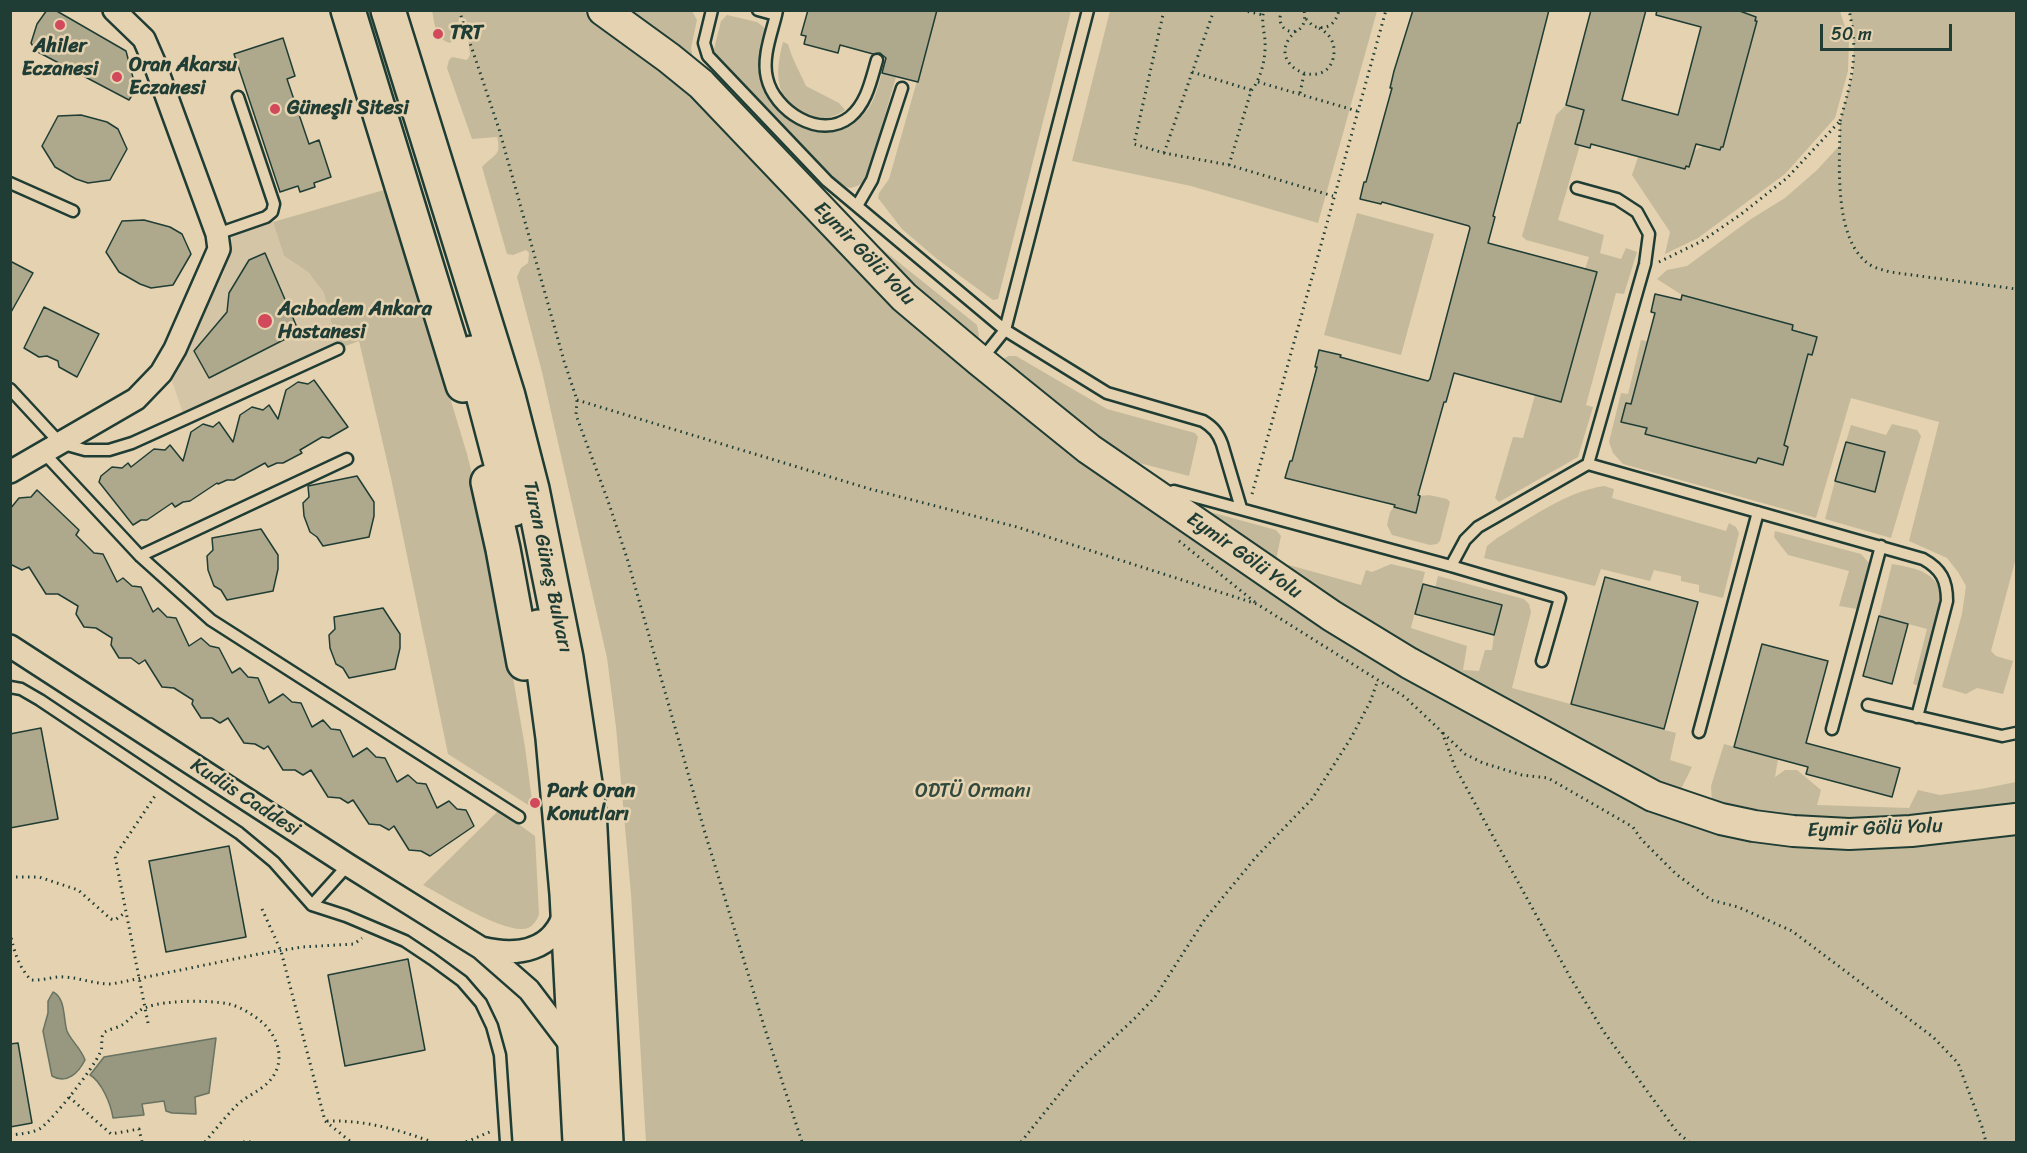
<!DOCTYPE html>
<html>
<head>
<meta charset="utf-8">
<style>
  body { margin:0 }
  #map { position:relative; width:2027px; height:1153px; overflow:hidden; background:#e5d2b0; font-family:Sriracha,sans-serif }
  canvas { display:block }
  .frame { position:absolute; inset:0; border:12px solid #1f3d34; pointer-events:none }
  .scale { position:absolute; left:1820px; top:24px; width:132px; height:27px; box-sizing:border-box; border:3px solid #1f3d34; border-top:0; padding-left:8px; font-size:18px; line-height:21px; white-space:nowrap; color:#1f3d34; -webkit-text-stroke:4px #e5d2b0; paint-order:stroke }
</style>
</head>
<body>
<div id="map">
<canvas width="2027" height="1153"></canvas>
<div class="frame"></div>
<div class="scale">50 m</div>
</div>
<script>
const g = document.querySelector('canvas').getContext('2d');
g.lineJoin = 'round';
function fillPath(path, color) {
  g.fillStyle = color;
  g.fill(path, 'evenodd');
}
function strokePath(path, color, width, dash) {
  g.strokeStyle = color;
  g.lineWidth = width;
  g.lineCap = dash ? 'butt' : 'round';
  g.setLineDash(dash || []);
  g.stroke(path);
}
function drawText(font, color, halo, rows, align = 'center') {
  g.font = font + ' Sriracha,sans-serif';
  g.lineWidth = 5;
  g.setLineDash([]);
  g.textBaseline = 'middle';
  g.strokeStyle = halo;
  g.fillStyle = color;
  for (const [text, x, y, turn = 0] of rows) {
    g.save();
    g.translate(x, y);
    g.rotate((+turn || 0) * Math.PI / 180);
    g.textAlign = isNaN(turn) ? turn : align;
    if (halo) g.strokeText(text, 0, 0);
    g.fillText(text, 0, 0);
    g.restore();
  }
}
fillPath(new Path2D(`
  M273 222 284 256 308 272 324 293 338 349 185 419 170 375 185 351 224 272 233 234Z`), '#d4c5a6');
fillPath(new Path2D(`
  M432 11H583L681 83 780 190 892 303 1265 571 1721 819H2016V1142H646L631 894 616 727 607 658 542 372 517 277 521 268 528 263 529 253 526 250 513 255 507 254 482 167C494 154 502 156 497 137L472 139 447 68 449 60 452 57 467 60 470 55 466 19 459 17C458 27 459 37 450 43 435 39 435 24 432 11Z
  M623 11H692L697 20 691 48 694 63Z
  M937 11H1071L998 299 993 300 937 259 902 229 878 198 879 193 889 179Z
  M1110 11H1377L1318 223 1191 186 1072 161Z
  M1738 11H1840L1849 40 1848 71 1835 118 1785 174 1698 238 1665 254 1670 232 1632 175 1638 157 1685 169 1686 166 1689 167 1694 151 1703 146 1719 150 1721 147H1723L1757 22Z
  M1849 11H2016V558L1991 651 1996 656 2013 661 2003 694 1977 688 1966 694 1942 687 1962 614 1966 586 1958 572 1947 558 1909 541 1939 422 1851 398 1816 518 1623 464 1613 453 1609 442 1621 393 1628 394 1641 340 1647 341 1631 404 1621 422 1647 428 1646 434 1756 463 1758 458 1783 464 1788 447 1784 445 1808 354 1812 355 1817 337 1792 330 1793 325 1682 295 1657 279 1667 270 1687 266 1751 219 1785 198 1817 170 1840 145V121L1853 73 1854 34Z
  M727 15 757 22 765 28C767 48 754 64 763 87 777 125 828 146 860 118 874 106 877 89 882 73L896 77 879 136C881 154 872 185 850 188L838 184 713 53 721 21Z
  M783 42 788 44C792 59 800 72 806 86L839 103 845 110C824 126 792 117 782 93 775 76 779 58 783 42Z
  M1566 105 1584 110 1575 143 1580 145 1558 220 1604 235 1600 253 1621 259 1626 248 1637 252 1624 294 1616 293 1586 405 1593 407 1578 457 1499 502 1495 498 1513 437 1523 438 1535 395 1561 402 1596 272 1585 269 1589 257 1526 240 1522 236 1556 115Z
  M384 190 436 351 467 454 491 550 525 747 533 808 448 754 391 478 359 341 338 349 324 293 308 272 284 256 273 222Z
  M827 205 977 325 979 336 977 342 902 284Z
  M1357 213 1434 234 1401 355 1324 335Z
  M1009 356H1016L1107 409 1195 433 1198 437 1189 476 1128 460 1116 453 999 361Z
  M1892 424 1917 430 1921 436 1891 538 1825 519 1835 481 1885 452 1846 442 1851 425 1886 435Z
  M1604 486 1614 489 1612 498 1726 531 1729 523 1736 527 1739 533 1723 598 1699 592V585L1681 581V576L1654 570 1650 581 1601 569 1595 586 1484 558 1487 546 1497 538C1531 518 1565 492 1604 486Z
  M1429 495 1447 499 1450 502 1440 541 1437 544 1430 545 1392 535 1387 525 1390 512 1394 507 1416 513 1420 496Z
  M1203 510 1276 530 1281 536 1276 560 1285 564 1361 585 1366 570 1372 572 1391 564 1425 572 1411 628 1467 646 1463 670 1479 671 1485 650H1492L1494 635 1435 588 1438 576 1524 599 1529 604 1531 612 1512 688 1676 733 1670 760 1692 767 1681 789 1672 793 1407 654Z
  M1775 531 1861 554 1870 564 1857 609 1839 606 1849 571 1788 555 1774 537Z
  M1892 564C1916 568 1940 572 1942 601L1920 686 1913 684 1927 629 1879 616Z
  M1724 744 1778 759 1775 777 1785 770H1797L1821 790 1817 805 1909 808 1918 790 1940 795 1981 789 2016 782V812L1800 825 1712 803 1711 786Z
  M499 810 535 836 539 914C537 920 534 925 528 928 507 936 444 896 423 885Z`), '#c4ba9b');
const water = new Path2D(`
  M53 992C66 998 63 1019 67 1031 71 1041 81 1048 85 1060 79 1072 67 1085 52 1076L43 1031 48 1013V1001Z
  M216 1038 209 1093 195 1097 196 1114 172 1113 166 1111 164 1101 142 1104 144 1115 113 1118C111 1104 101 1081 90 1075L104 1057Z`);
fillPath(water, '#98977f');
strokePath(water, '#687361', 1.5);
const building = new Path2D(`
  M47 10H55L126 51 136 89 129 100 36 51 31 43 37 24Z
  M808 10H937L918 82 882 73 886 58 880 53 873 54 840 45 838 53 804 44 806 36 801 35Z
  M1413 10H1549L1520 123H1518L1493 216 1495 217 1488 243 1597 272 1561 402 1454 373 1446 402H1444L1418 495 1420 496 1416 513 1394 507 1395 505 1285 478 1290 461H1292L1317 367H1315L1319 350 1341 355 1340 357 1428 381 1430 379 1470 228 1469 226 1382 202 1381 204 1360 199 1364 182H1366L1392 88H1390L1394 71Z
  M1591 10H1646L1622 100 1678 115 1701 27 1656 15 1657 10H1737L1756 17 1755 21H1757L1723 147H1721L1720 150 1696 144 1689 167 1686 166 1685 169 1591 144 1590 148 1575 144 1584 110 1566 105Z
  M283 38 295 76 287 79 309 144 319 140 331 177 314 183 315 187 300 192 298 186 280 192 234 54Z
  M81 115 107 122 118 129 127 149 110 180 88 183 76 179 55 167 42 146 58 116Z
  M144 220 170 227 182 234 191 254 173 285 151 288 140 284 119 272 106 252 122 221Z
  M265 253 299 332 209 378 194 351 227 312 229 293 249 260Z
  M10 261 33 273 10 314Z
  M1655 294 1681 300 1682 295 1793 325 1792 330 1817 337 1812 355 1808 354 1784 445 1788 447 1783 465 1758 458 1756 463 1645 434 1647 428 1621 422 1626 403 1631 404 1655 313 1651 312Z
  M44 307 99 334 77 377 59 367 58 361 47 356 39 357 24 348Z
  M314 380 348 427 329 438 322 437 300 450 302 453 283 463H277L268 467 265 463 234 480H227L218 484 217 483 190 501 183 502 175 507 172 503 147 520H141L133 525 99 482 101 476 112 467 122 468 128 463 131 467 154 449 165 450 170 445 183 461 191 432 203 424 213 427 219 422 233 442 240 415 252 407 263 410 269 405 278 419 286 390 298 382 308 384Z
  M1846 442 1885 452 1875 492 1835 481Z
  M357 476 374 502V516L369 537 323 546 317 537 310 532 304 516 303 503 309 497 308 486Z
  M37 490 79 530 76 535 94 553 103 554 117 582 123 578 132 586 141 587 153 612 158 608 167 617 176 618 189 646 201 638 210 646 219 648 232 673 240 668 248 677 258 678 269 703 283 694 292 702 301 703 312 727 323 720 331 729 340 730 353 757 367 748 376 757 385 758 397 782 408 775 417 783 426 784 437 808 449 801 457 809 466 810 474 826 430 856 421 851 409 850 394 826 389 830 380 825 369 824 353 800 348 803 340 798 328 797 311 770 303 775 295 770H283L268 746 264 749 255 744 244 743 228 718 220 723 212 718H201L192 704 193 700 174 688 162 687 145 660 139 664 131 658H119L111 645 112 638 96 628 84 627 76 614 78 606 58 594H46L29 567 22 570 10 564V509L19 498 31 497Z
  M261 529 278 555V569L273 591 227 600 221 590 214 586 208 570 207 556 213 550 212 538Z
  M1605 577 1698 602 1664 729 1571 704Z
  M1423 584 1502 605 1494 635 1415 614Z
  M383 608 400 634V648L395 669 349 678 343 668 336 664 330 648 329 635 335 629 334 617Z
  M1879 616 1908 624 1892 684 1863 676Z
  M1762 644 1828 661 1806 743 1900 768 1892 797 1806 774 1808 767 1734 747Z
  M41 728 58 819 10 828V734Z
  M229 846 246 937 166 952 149 861Z
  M408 959 425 1050 345 1066 328 975Z
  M18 1043 32 1123 10 1127V1044Z`);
fillPath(building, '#aea88d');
strokePath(building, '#1f3d34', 1.5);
const lane = new Path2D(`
  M712 10 704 43 708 56 827 181 1005 330 1107 393 1203 421C1213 427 1218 433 1222 444L1241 508
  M758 10 776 15 777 10
  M776 15C771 35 762 58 767 78 774 110 820 141 850 117 867 103 871 80 877 60
  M10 183 73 211
  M1577 188 1617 199 1637 212 1649 234 1645 264 1588 464
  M857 206 872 180 902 88
  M217 234 266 217 272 212 274 204 238 97
  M981 360 1005 330 1088 10
  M10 389 60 443 85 450H109L132 443 185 419 338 349
  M44 453 140 556 211 620 519 817
  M1164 495 1174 491 1451 566 1560 598 1542 661
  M140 556 347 459
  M1451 566 1465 540 1478 527 1588 464 1923 559C1941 569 1947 580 1947 601L1917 717
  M10 687 21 689 40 700 239 833 274 862 312 905 346 916 405 941 432 959 462 981 481 1003 492 1026 500 1055 506 1142
  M1868 705 2002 736 2016 733
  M1832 729 1881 546
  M1699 732 1758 512
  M312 905 348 865`);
const street = new Path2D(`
  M10 472 136 399 161 373 175 349 219 249 217 234 154 62 144 39 114 10
  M10 646 348 865 481 948 529 990 573 1048
  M481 948C518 957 554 951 565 911`);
const secondary = new Path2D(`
  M603 10 669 58 701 84 904 297 980 361 1089 449 1332 616 1409 663 1653 796 1721 819 1754 826 1793 831 1849 834 1911 831 2016 819`);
const primary = new Path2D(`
  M348 10 463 385
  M388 10 508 396 532 489 566 658 589 810 606 1142
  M472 353 513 509
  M488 482 503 549 524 663
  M538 627 553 738 567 894 580 1142`);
strokePath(lane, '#1f3d34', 15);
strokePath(street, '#1f3d34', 26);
strokePath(secondary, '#1f3d34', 34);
strokePath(primary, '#1f3d34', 38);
strokePath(new Path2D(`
  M459 10 499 129 564 361 577 400 576 415 607 498 627 558 705 833 764 1026 802 1142
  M1164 10 1134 144 1164 153 1229 165 1333 196
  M1242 10 1263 15
  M1282 10C1271 35 1310 42 1304 10
  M1306 19 1313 26C1327 31 1336 24 1339 10
  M1296 31C1257 66 1334 98 1334 50 1334 40 1327 32 1319 28
  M1192 72 1251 90
  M1258 82 1357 111
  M1300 93 1304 74
  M1840 121C1852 79 1859 54 1849 10
  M1164 153 1214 10
  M1229 165 1251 91C1262 77 1266 57 1265 40 1264 30 1261 20 1264 10
  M1659 262 1702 241 1740 215 1787 178 1840 121C1840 161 1832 243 1872 266 1878 269 1884 270 1890 272L2016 289
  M577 400 870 489 1017 527 1257 604 1405 697 1442 732 1455 767 1570 977 1604 1032 1677 1132 1689 1142
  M1252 494 1386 10
  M1179 541 1256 603
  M1443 733 1465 754 1483 763 1522 775 1548 778 1633 827 1641 839 1676 874 1711 900 1738 907 1792 931 1933 1037 1958 1063 1982 1127 1986 1142
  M10 877H39L78 890 111 919 115 920 126 912
  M262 909 281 951 325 1121 351 1142
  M10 932C14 951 18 966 31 980 43 981 53 976 64 977 81 978 94 984 112 984L259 954 302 947 354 944 362 938
  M148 1023 115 856 157 793
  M69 1097 111 1134 139 1129 142 1142
  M327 1121C364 1120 397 1129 432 1142
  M10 1135C19 1134 34 1133 41 1128 55 1117 92 1070 100 1053 104 1047 99 1037 105 1032 110 1029 117 1028 122 1025 130 1020 138 1009 147 1007 167 1000 208 1000 229 1004 241 1007 254 1015 264 1024 277 1037 284 1056 275 1073 267 1089 250 1093 237 1105 226 1116 215 1130 205 1142
  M243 1142H251
  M466 1142 492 1131
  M1021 1142 1077 1072 1134 1019 1155 997 1205 919 1256 857 1312 799 1351 738 1370 702 1378 680`), '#1f3d34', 3, [1.5, 4.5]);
strokePath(lane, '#e5d2b0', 10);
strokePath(street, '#e5d2b0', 21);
strokePath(secondary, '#e5d2b0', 30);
strokePath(primary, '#e5d2b0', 33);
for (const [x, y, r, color] of [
  [60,25,6,"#d1495b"],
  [438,34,6,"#d1495b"],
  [117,77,6,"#d1495b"],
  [275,109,6,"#d1495b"],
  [265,321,8,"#d1495b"],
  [535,803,6,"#d1495b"]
]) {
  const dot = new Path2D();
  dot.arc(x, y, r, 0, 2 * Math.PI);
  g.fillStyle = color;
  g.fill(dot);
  strokePath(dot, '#e5d2b0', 2);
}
drawText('bold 20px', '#1f3d34', '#e5d2b0', [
  ["TRT",450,34],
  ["Ahiler",60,47,"center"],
  ["Eczanesi",60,70,"center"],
  ["Oran Akarsu",129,66],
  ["Eczanesi",129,89],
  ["Güneşli Sitesi",287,109],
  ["Acıbadem Ankara",278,310],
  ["Hastanesi",278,333],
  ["Park Oran",547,792],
  ["Konutları",547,815]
], 'left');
drawText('20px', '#1f3d34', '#e5d2b0', [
  ["Eymir Gölü Yolu",864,254,46],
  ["Eymir Gölü Yolu",1244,556,35],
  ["Turan Güneş Bulvarı",547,567,78],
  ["Kudüs Caddesi",245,798,33],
  ["Eymir Gölü Yolu",1875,829,-2]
]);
drawText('20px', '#304a3e', '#e5d2b0', [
  ["ODTÜ Ormanı",973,792]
]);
</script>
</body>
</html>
